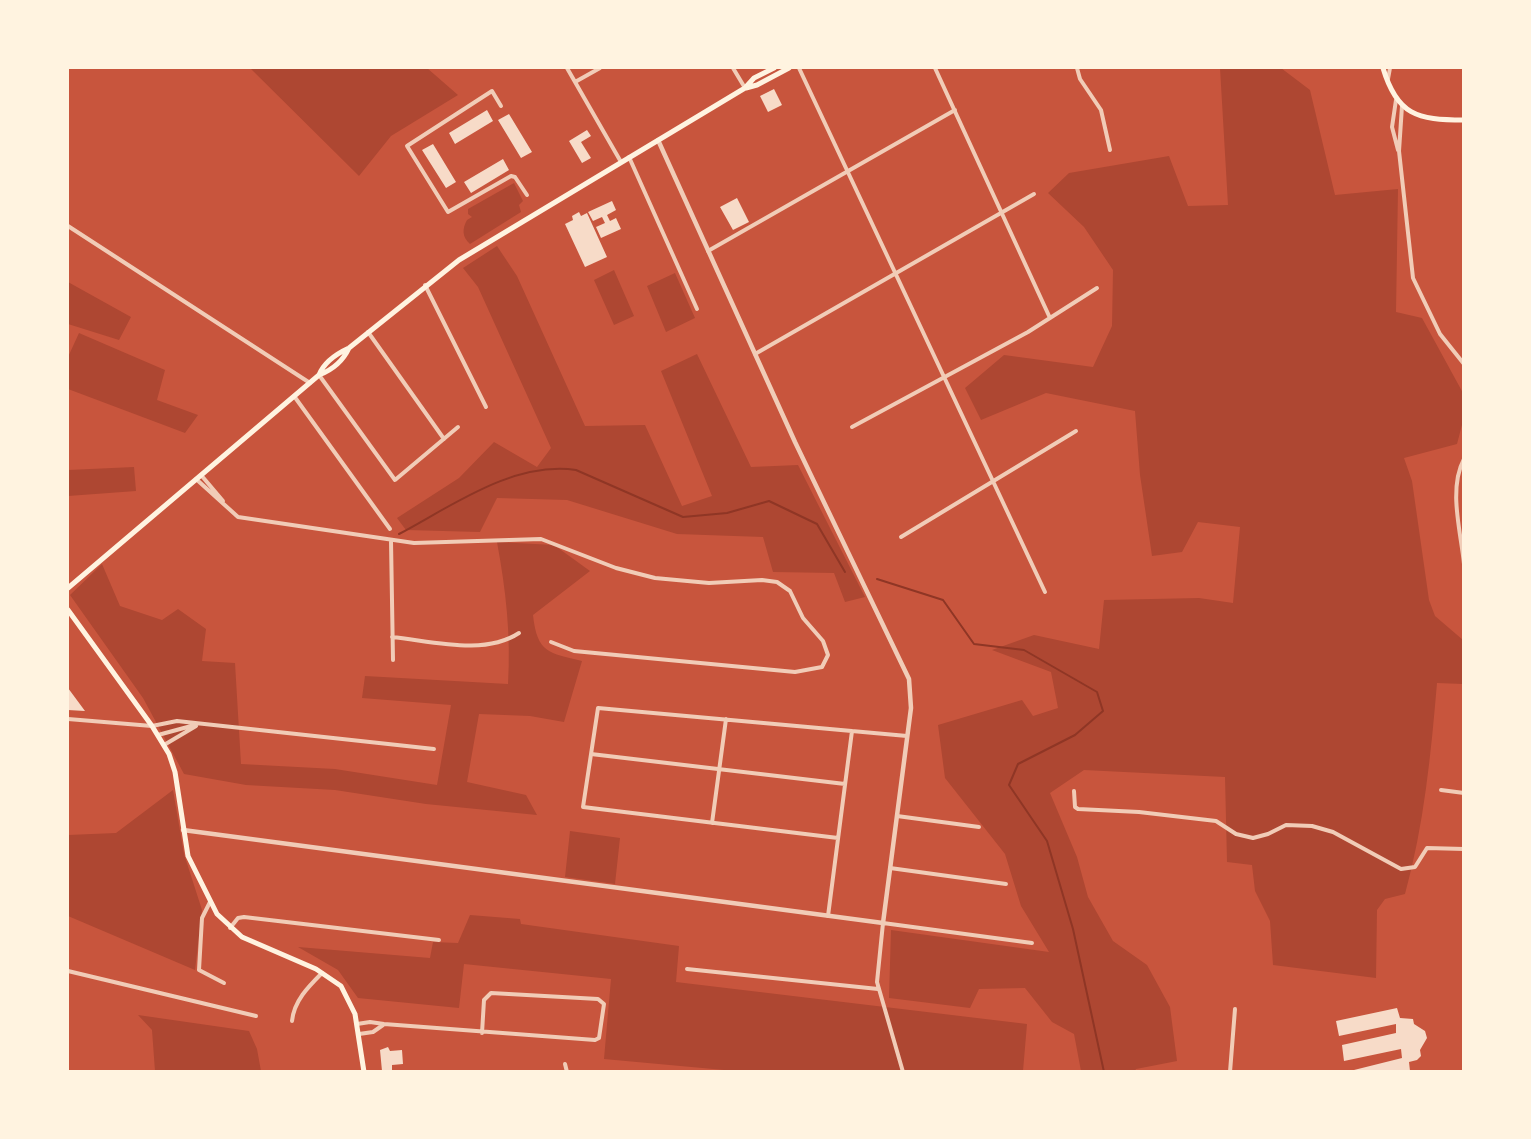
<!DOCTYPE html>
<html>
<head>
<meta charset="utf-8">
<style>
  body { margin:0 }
  #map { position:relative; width:1531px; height:1139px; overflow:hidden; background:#c8553d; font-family:"Titillium Web",sans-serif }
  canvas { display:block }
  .frame { position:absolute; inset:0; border:69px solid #fff3e0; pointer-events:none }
</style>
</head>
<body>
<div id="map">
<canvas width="1531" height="1139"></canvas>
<div class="frame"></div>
</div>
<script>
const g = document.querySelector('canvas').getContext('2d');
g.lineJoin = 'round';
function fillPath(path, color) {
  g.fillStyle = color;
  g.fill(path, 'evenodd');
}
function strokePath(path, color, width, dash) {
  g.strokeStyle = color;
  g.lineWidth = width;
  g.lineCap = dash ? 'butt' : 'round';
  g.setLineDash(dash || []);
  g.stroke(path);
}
fillPath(new Path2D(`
  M250 68H427L458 95 391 136 359 176Z
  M1220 68H1281L1310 90 1335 195 1398 189 1396 312 1422 318 1463 393V421L1457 444 1404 458 1412 481 1429 600 1435 616 1463 640V684L1437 683C1431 754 1424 825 1405 894L1385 899 1377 910 1376 978 1273 965 1270 921 1255 891 1252 865 1227 862 1225 777 1084 770 1050 793 1077 857 1088 897 1113 941 1147 965 1170 1007 1177 1061 1136 1069 1135 1071H1081L1074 1034 1052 1022 1025 988 979 989 970 1008 889 998 891 930 1049 952 1021 906 1005 854 945 778 938 725 1022 700 1033 716 1058 708 1051 672 992 650 1034 635 1099 649 1104 600 1199 598 1233 603 1240 527 1198 522 1182 552 1152 556 1140 475 1135 411 1046 393 981 420 965 388 1004 355 1093 367 1112 326 1113 270 1084 227 1048 193 1069 173 1169 156 1188 206 1228 205Z
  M514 183 523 201 519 205 521 212 470 244C462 237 462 229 467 220L472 217 468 214V209Z
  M497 246 517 276 585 426 645 425 682 506 712 496 661 371 697 354 751 467 798 465 865 597 845 602 834 573 773 572 763 537 677 534 567 500 497 498 480 532 406 530 397 518 459 478 494 442 537 467 551 448 478 287 463 268Z
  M614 270 634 316 614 325 594 280Z
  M675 273 695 318 666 332 647 286Z
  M68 282 131 317 119 340 68 324Z
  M79 333 165 370 157 400 198 415 185 433 68 389V357Z
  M134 467 136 491 68 496V470Z
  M497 542 554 545 590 571 533 615C537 653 549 653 582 661L564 722 530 716 479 714 467 782 526 795 537 815 426 804 335 790 246 785 184 774 143 698 70 595 102 564 120 606 162 620 178 609 206 629 202 661 235 663 241 764 335 769 437 785 451 705 362 698 365 676 508 684C511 635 506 591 497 542Z
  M173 790 184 854 202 910 195 970 68 916V835L116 833Z
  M570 831 620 838 615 884 565 877Z
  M470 915 520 919 521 924 679 946 676 982 1027 1024 1023 1071 746 1072 604 1059 611 979 464 964 459 1008 358 998 338 970 298 947 430 958 433 942 458 943Z
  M138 1015 249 1031 257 1049 261 1071H155L152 1030Z`), '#ae4732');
strokePath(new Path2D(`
  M399 534C452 506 513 461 576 470L683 517 727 513 769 501 817 524 845 572
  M877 579 943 600 974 644 1024 650 1097 692 1103 711 1075 735 1018 764 1009 785 1047 841 1073 929 1104 1072`), '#8f3625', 2);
fillPath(new Path2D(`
  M774 89 782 105 768 112 760 96Z
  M487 110 493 121 455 144 449 133Z
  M509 114 532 152 521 158 498 120Z
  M587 130 591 136 581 142 591 158 582 163 569 141Z
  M433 144 456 182 446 188 422 150Z
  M503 159 509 170 471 193 464 182Z
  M737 198 749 222 733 230 720 207Z
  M612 201 616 210 607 215 610 221 616 218 621 229 601 238 596 227 605 223 602 217 593 221 588 212Z
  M579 212 581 216 587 213 607 257 585 267 565 224 573 220 572 216Z
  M68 688 85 711 68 710Z
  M1397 1008 1400 1018 1413 1019 1414 1024 1425 1031 1427 1038 1420 1050 1421 1056 1417 1060 1409 1062 1410 1071 1346 1072 1402 1058 1401 1049 1344 1061 1342 1045 1396 1033V1024L1339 1036 1336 1021Z
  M388 1047 390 1051 402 1050 403 1064 392 1065V1070L382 1071 380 1050Z`), '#f7dbc8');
strokePath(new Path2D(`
  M567 68 621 162
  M733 68 745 88
  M799 68 1045 592
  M935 68 1050 318
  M1077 68 1080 79 1101 110 1110 150
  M1388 79 1390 68
  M575 82 600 68
  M1396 100 1392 127 1398 150
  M501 106 492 91 407 146 448 212 511 176 515 177 527 195
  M1402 106 1399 151 1413 278 1440 334 1464 364
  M629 157 697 309
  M68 226 310 383
  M708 251 955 110
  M425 285 486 407
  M368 332 444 439
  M755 354 1034 194
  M319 375 395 480 458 427
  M294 396 390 529
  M852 427 1028 332 1097 288
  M1464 459C1448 489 1461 532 1464 564
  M201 475 223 501
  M196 479 238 517 414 543 541 539 616 568 655 578 709 583 762 580 777 582 790 591 803 618 823 641 828 655 822 667 795 672 574 651 551 642
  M901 537 1076 431
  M391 541 393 660
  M392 637C432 641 484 656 519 633
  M68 719 152 726 177 721 434 749
  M158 735 195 725
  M164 745 196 726
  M591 754 845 784
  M1441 790 1464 793
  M1074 791 1075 807 1078 809 1139 812 1216 821 1236 834 1253 838 1268 834 1286 825 1312 826 1333 832 1401 869 1415 867 1427 848 1464 849
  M897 816 979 827
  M712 823 726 719
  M838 838 583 807 598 708 907 736
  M890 868 1006 884
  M210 902 202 918 199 970 224 983
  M828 916 852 731
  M230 928 238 918 244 917 439 940
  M687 969 878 989
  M68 971 256 1016
  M292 1021C294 1001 308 987 322 973
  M357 1024 370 1022 384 1024 595 1040 599 1038 604 1004 598 999 491 993 484 1000 482 1033
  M359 1034 373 1032 383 1025
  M565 1064 567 1072
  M903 1072 877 982 883 923 1032 943
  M1230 1072 1235 1009`), '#f1ccb7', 4);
strokePath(new Path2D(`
  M183 830 883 923 911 708 909 679 795 442 658 140`), '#f1ccb7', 4.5);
strokePath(new Path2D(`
  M1383 68C1397 115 1417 120 1464 120
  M746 88 757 85 789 68
  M319 375C324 362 336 354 349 348L459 260 745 88 754 78 774 68
  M68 588 319 375C332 370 343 361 349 348
  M68 610 152 726 169 754 175 772 188 856 217 914 242 937 316 969 341 986 355 1014 364 1072`), '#fff3e0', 5);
</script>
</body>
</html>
